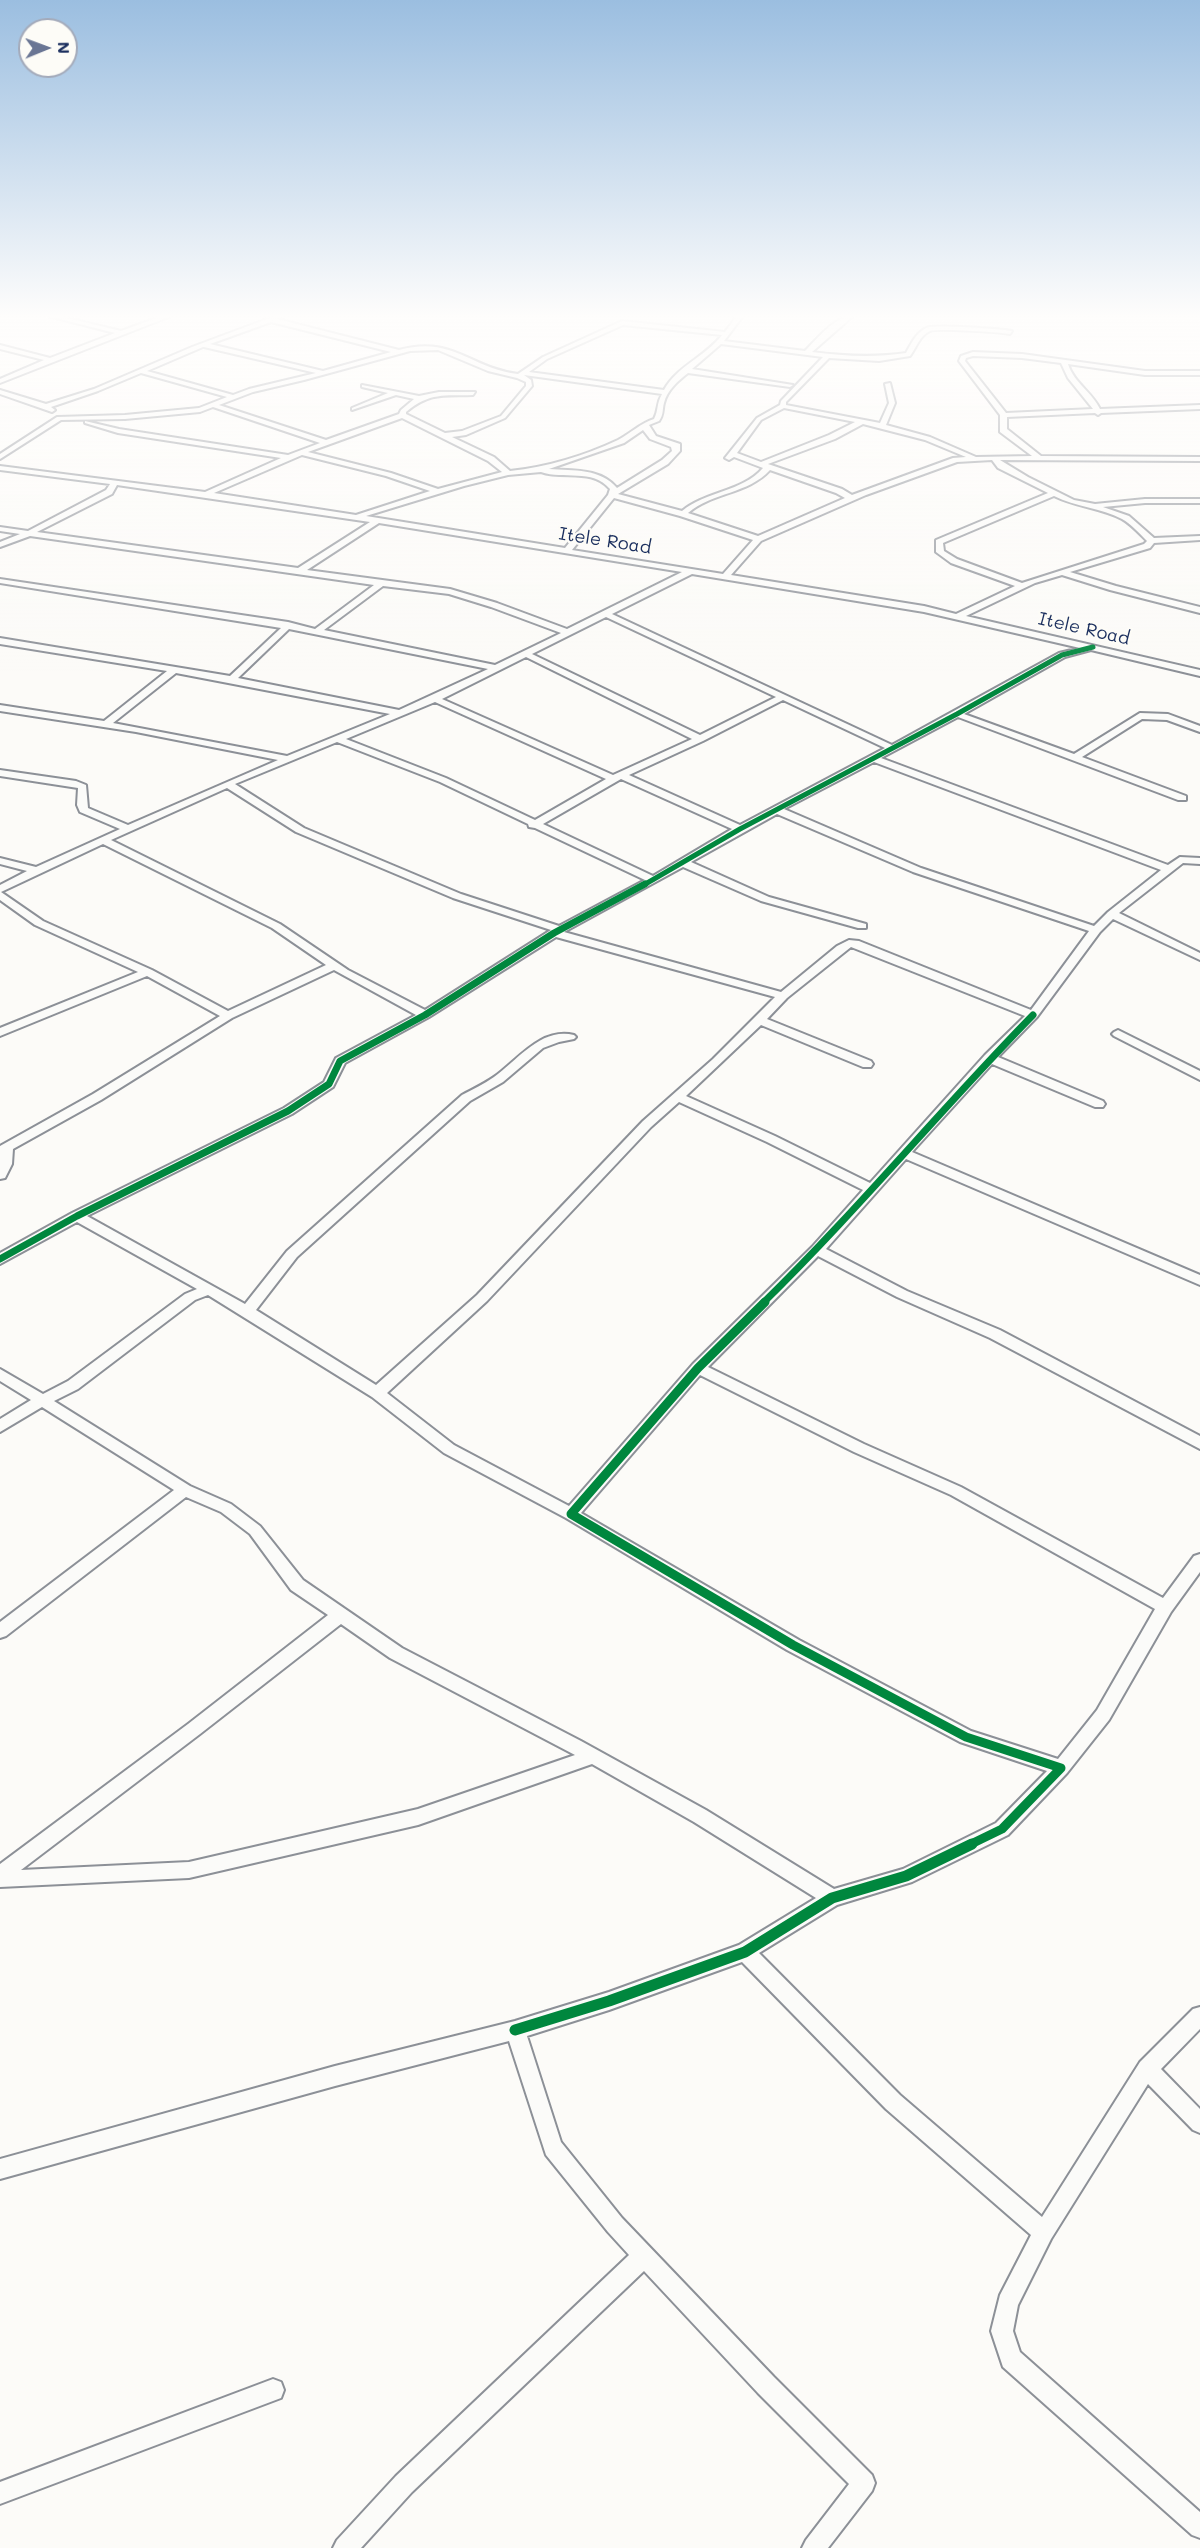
<!DOCTYPE html>
<html>
<head>
<meta charset="utf-8">
<style>
  body { margin:0 }
  #map { position:relative; width:1200px; height:2548px; overflow:hidden; background:#fcfbf8; font-family:Mali,sans-serif }
  canvas { display:block }
  .north { position:absolute; left:18px; top:18px; width:60px; height:60px; box-sizing:border-box; background:#fdfcf7; border:2px solid #a3aaba; border-radius:50%; rotate:89deg; font-size:16px; font-weight:700; line-height:24px; text-align:center; color:#1b2f5e }
  .north::after { content:''; display:block; margin:auto; width:21px; height:27px; background:#6a7694; clip-path:polygon(50% 0,100% 100%,50% 72%,0 100%) }
</style>
</head>
<body>
<div id="map">
<canvas width="1200" height="2548"></canvas>
<div class="north">N</div>
</div>
<script>
const g = document.querySelector('canvas').getContext('2d');
g.lineJoin = 'round';
function strokePath(path, color, width, dash) {
  g.strokeStyle = color;
  g.lineWidth = width;
  g.lineCap = dash ? 'butt' : 'round';
  g.setLineDash(dash || []);
  g.stroke(path);
}
function fillPath(path, color) {
  g.fillStyle = color;
  g.fill(path, 'evenodd');
}
function drawText(font, color, halo, rows, align = 'center') {
  g.font = font + ' Mali,sans-serif';
  g.lineWidth = 4.5;
  g.setLineDash([]);
  g.textBaseline = 'middle';
  g.strokeStyle = halo;
  g.fillStyle = color;
  for (const [text, x, y, turn = 0] of rows) {
    g.save();
    g.translate(x, y);
    g.rotate((+turn || 0) * Math.PI / 180);
    g.textAlign = isNaN(turn) ? turn : align;
    if (halo) g.strokeText(text, 0, 0);
    g.fillText(text, 0, 0);
    g.restore();
  }
}
const minor = new Path2D(`
  M48 316H59L121 331 162 316H171L0 383V379L44 360 0 349V345L50 358 115 333Z
  M275 316H284L277 319 399 350C452 335 470 368 518 374L543 357 622 321 725 332 737 316H743L724 341 805 351C817 339 835 316 853 316L812 352C843 356 873 358 906 353 911 344 916 333 926 328 933 324 1001 329 1012 331L1010 334C999 332 937 328 930 331 920 335 916 348 910 356L879 361 829 358 786 402V405L880 423 889 403 885 384 890 383 895 403 886 425 930 437 976 457 1032 456 1000 432V415L959 361 961 356 973 352 1022 354 1145 371H1200V375H1145L1068 364C1074 383 1092 392 1100 409L1200 405V409L1101 413 1098 415 1095 413 1007 417V429L1041 456 1200 457V461L1000 460 1028 477 1074 500 1095 504 1145 499H1200V503H1145L1103 507 1129 516 1154 538 1200 536V540L1154 543 1150 548 1070 572 1116 586 1200 607V613L1110 590 1062 575 1035 583 966 616 1200 670V676L1091 650 1065 657 964 714 1074 754 1140 713 1168 714 1200 726V732L1167 720 1142 719 1082 757 1186 796V800H1178L958 717 881 758 1168 865 1180 857 1200 858V864L1183 863 1119 913 1200 953V960L1113 919 1100 932 1037 1017 998 1057 1103 1101 1105 1104 1103 1107H1095L992 1064 912 1152 1200 1275V1285L906 1159 826 1249 907 1291 1000 1330 1200 1436V1449L990 1338 897 1297 818 1256 708 1367 864 1444 961 1487 1163 1598 1194 1556 1200 1554V1572L1171 1612 1109 1720 1067 1773 1008 1835 912 1882 837 1905 759 1953 900 2095 1042 2217 1140 2062 1193 2009 1200 2007V2029L1161 2069 1200 2109V2133L1193 2130 1148 2084 1051 2239 1018 2305 1013 2331 1020 2352 1200 2512V2538L1192 2535 1003 2367 991 2331 1000 2295 1031 2235 886 2109 742 1962 609 2010 527 2036 561 2142 622 2218 774 2377 872 2475 875 2483 872 2491 828 2548H802L806 2540 849 2484 758 2393 644 2271 412 2492 361 2548H333L337 2540 396 2476 629 2255 608 2232 546 2155 509 2041 335 2086 0 2179V2159L335 2066 515 2021 609 1992 739 1945 816 1898 694 1822 592 1764 418 1825 189 1878 0 1887V1864L188 1724 328 1615 291 1590 250 1534 221 1512 186 1497 6 1636 0 1638V1622L174 1490 42 1407 0 1432V1419L31 1400 0 1381V1369L43 1394 68 1381 185 1294 197 1289 77 1222 0 1264V1253L72 1213 284 1108 324 1082 336 1058 416 1015 334 970 232 1018 101 1100 13 1149 12 1164 5 1178 0 1179V1146L93 1094 220 1016 147 976 0 1036V1028L138 972 35 925 0 900V885L27 871 0 864V858L36 867 120 829 80 812 77 805 78 788 0 776V770L76 781 86 785 88 808 128 825 278 760 136 732 0 711V705L104 721 167 671 0 644V638L230 676 281 628 0 583V579L288 622 315 629 374 585 30 536 0 547V542L20 534 0 531V527L28 531 106 490 110 484 0 470V466L205 492 281 458 118 433 85 423V421L119 429 288 455 320 443 213 407 200 412 125 419 61 420 0 459V454L57 417 125 415 199 408 227 397 141 373 98 391 51 407 55 410 52 412 0 394V390L46 404 94 389 192 347ZM271 322 391 352 323 371 210 344ZM623 325 722 335C705 357 677 366 664 390L529 372 547 359ZM721 344 823 357 781 401 780 405 757 418 725 458 729 460 734 457 763 468C742 492 706 491 682 511L618 494 668 464 680 451V444L656 436 649 425 659 421C664 414 662 410 664 403 667 390 678 381 688 373L790 387 793 385 692 369ZM203 347H204L316 373 249 389 233 395 147 371ZM438 350 488 371 517 378 526 382V386L501 416 462 431 445 433 406 414V412C430 392 444 396 473 395L475 392H439L419 396 362 385V387L388 393 352 408V410L396 395 414 399 401 410 399 414 326 440 219 405 253 392 304 380 410 351ZM973 356 1022 358 1061 363 1068 378 1093 409 1006 413 965 361 966 358ZM524 375 662 394C656 405 659 409 654 419 641 423 631 433 618 440 584 456 547 467 510 471L494 457 452 437 466 435 505 418 532 386 531 380ZM784 408 855 422 829 435 761 462 737 453 761 420ZM402 418 488 461 502 472 438 489 391 473 308 452ZM863 424 925 440 966 457 953 458 852 495 842 489 768 464 835 439ZM643 430 650 439 671 447 672 451 662 460 617 488C600 468 574 471 549 469L624 443ZM302 455 386 476 430 491 356 515 214 493ZM992 460 998 468 1048 493 936 540V552L951 563 1015 586 956 614 924 606 731 575 761 541 866 495 957 462ZM770 470 836 493 845 498 758 536 688 513C713 492 748 494 770 470ZM541 472C564 480 592 468 610 489L608 495 565 548 366 516 464 486 508 475ZM117 485 370 522 298 568 37 532 112 494ZM1054 496C1076 507 1101 508 1122 519 1131 524 1140 534 1147 541L1144 544 1022 583 957 559 944 551 943 543ZM614 498 680 516 753 540 723 574 572 550ZM379 523 682 572 567 629 497 603 450 589 307 570ZM692 574 924 612 1080 648 1059 653 892 745 612 614ZM383 586 449 594 491 607 561 633 495 665 324 630ZM606 617 776 697 700 735 532 654ZM289 629 488 669 399 710 238 678ZM526 657 692 739 613 775 442 699ZM176 673 390 714 287 756 113 723ZM783 700 885 748 740 825 629 775 703 741ZM435 702 606 779 535 820 446 778 346 739ZM337 742 440 782 528 824 529 827 535 828 645 880 559 926 461 894 304 828 235 784ZM874 762 1161 870 1108 912 1094 926 921 868 784 809ZM621 779 732 829 653 876 543 824ZM227 788 296 832 453 898 551 930 425 1010 348 970 280 924 111 840ZM777 814 913 872 1089 931 1031 1010 859 941 849 940 837 946 781 992 564 932 683 867 761 901 858 928H866V924L769 897 691 862ZM103 844 272 928 326 965 228 1011 152 970 43 921 1 892ZM556 937 775 997 713 1059 643 1121 477 1295 376 1385 256 1310 297 1257 470 1101 503 1082 543 1048 559 1042 574 1039 576 1037 574 1035C541 1027 518 1060 494 1077 484 1084 473 1089 462 1095L287 1251 245 1304 87 1216 292 1114 333 1087 345 1063 429 1017ZM851 947 1025 1016 985 1055 870 1183 775 1136 686 1096 761 1025 863 1067H871L873 1064 871 1061 767 1019 787 998ZM679 1102 767 1142 863 1190 812 1247 693 1364 569 1506 454 1445 387 1393 487 1301 651 1127ZM208 1295 372 1397 444 1453 566 1518 787 1650 960 1742 1047 1771 996 1823 903 1869 834 1889 706 1810 581 1741 402 1648 303 1580 260 1526 231 1504 190 1486 54 1401 78 1389 195 1300ZM700 1375 854 1452 951 1495 1155 1609 1097 1710 1058 1759 971 1731 799 1640 581 1513ZM341 1624 390 1658 575 1755 418 1809 189 1862 21 1870 200 1734Z
  M1118 1030 1200 1071V1080L1114 1036 1112 1034 1114 1032Z
  M273 2379 281 2382 284 2390 281 2398 0 2504V2482Z`);
strokePath(minor, '#8c9097', 4);
fillPath(minor, '#fbfbf9');
strokePath(new Path2D(`
  M642 886 740 829 957 714 1062 655 1093 647`), '#00873e', 5);
strokePath(new Path2D(`
  M0 1259 77 1216 288 1111 329 1084 340 1061 425 1015 554 933 645 884
  M763 1303C857 1211 941 1109 1033 1015`), '#00873e', 7);
strokePath(new Path2D(`
  M765 1302 698 1368 571 1514 793 1645 966 1737 1061 1768 1002 1829 969 1845`), '#00873e', 9);
strokePath(new Path2D(`
  M515 2030 609 2001 745 1952 832 1898 906 1876 972 1844`), '#00873e', 11);
const sky = g.createLinearGradient(0, 0, 0, 673);
sky.addColorStop(0, '#9bbee0');
sky.addColorStop(0.47, '#fefdfc');
sky.addColorStop(1, '#fefdfc00');
g.fillStyle = sky;
g.fillRect(0, 0, 1200, 673);
drawText('18px', '#1b2f5e', '#fdfcf7', [
  ["Itele Road",605,541,9],
  ["Itele Road",1084,629,13]
]);
</script>
</body>
</html>
